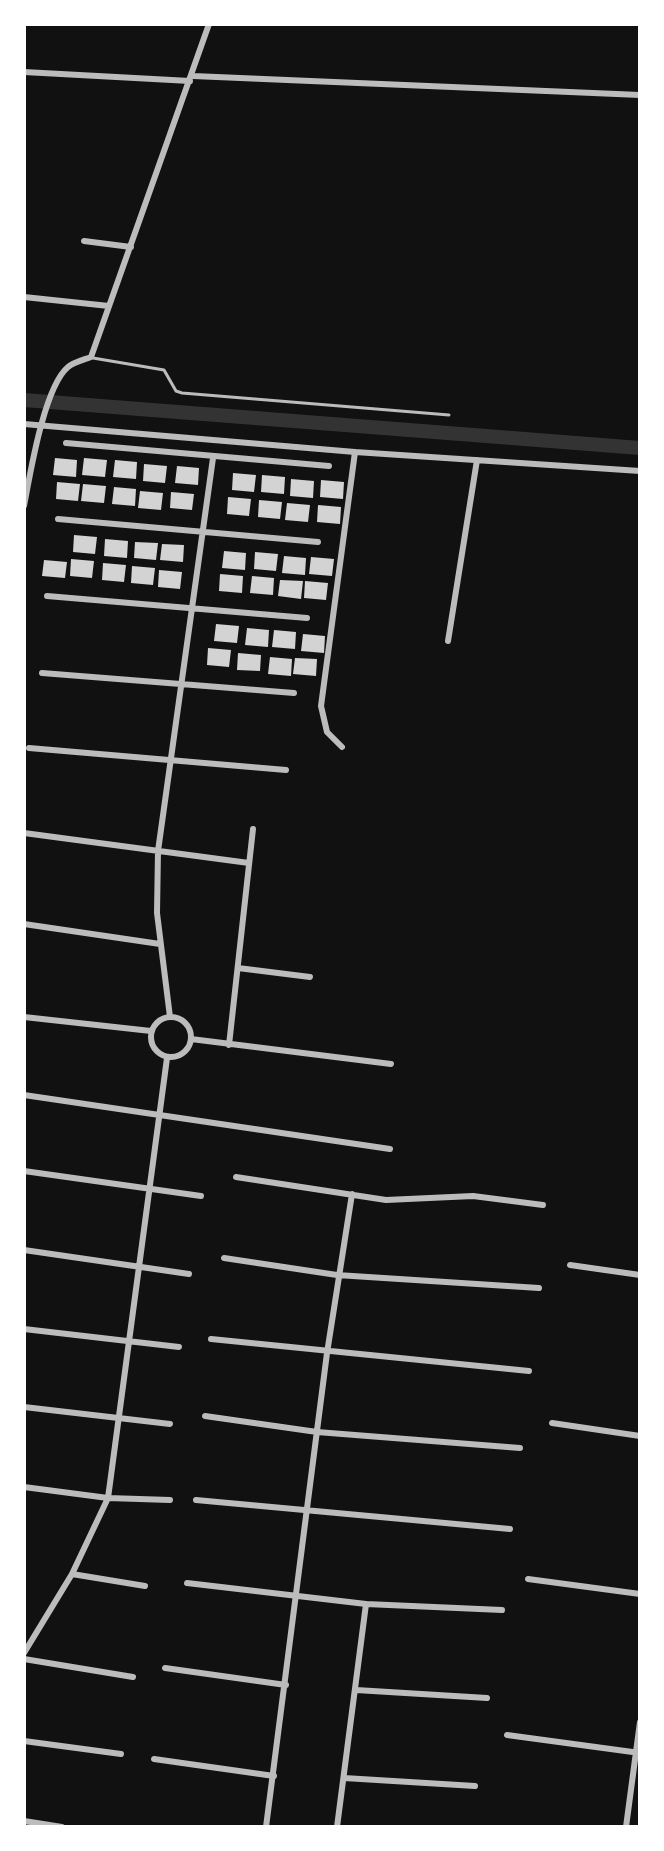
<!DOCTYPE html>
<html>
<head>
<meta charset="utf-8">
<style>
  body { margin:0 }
  #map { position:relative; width:664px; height:1851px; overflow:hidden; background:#111; font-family:"Exo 2",sans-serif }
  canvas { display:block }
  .frame { position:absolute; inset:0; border:26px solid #fff; pointer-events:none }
</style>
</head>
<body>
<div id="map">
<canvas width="664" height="1851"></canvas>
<div class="frame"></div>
</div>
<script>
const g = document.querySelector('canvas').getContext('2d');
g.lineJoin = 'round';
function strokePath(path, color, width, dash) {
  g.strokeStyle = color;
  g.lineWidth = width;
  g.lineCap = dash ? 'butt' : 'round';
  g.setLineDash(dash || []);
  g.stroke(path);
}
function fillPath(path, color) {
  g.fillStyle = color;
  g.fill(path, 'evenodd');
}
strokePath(new Path2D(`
  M24 400 640 448`), '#333', 14);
fillPath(new Path2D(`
  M55 458 77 460 76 477 53 475Z
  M84 458 107 460 105 477 82 475Z
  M115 460 137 462 136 479 113 477Z
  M144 464 167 466 165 483 143 481Z
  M177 466 199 468 198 485 175 483Z
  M233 473 256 475 254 492 232 490Z
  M262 475 285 477 284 494 261 492Z
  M291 479 314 481 313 498 290 496Z
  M321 480 344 482 343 499 320 497Z
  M57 482 80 484 78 501 56 499Z
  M83 484 106 486 104 503 81 501Z
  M114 487 136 489 135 506 112 504Z
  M140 491 163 493 161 510 138 508Z
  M171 492 194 494 192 510 170 508Z
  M228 497 251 499 249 516 227 514Z
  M259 500 282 502 280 519 258 517Z
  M287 503 310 505 308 522 285 520Z
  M318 505 341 507 340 524 317 522Z
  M74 535 97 537 95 554 73 552Z
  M105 539 128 541 127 558 104 556Z
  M135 542 158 543 156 560 134 558Z
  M162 544 184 545 183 562 160 560Z
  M224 551 246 553 245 570 222 568Z
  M255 552 278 554 276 571 254 569Z
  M284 556 306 558 305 575 282 573Z
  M311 557 334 559 332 576 309 574Z
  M71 559 94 561 92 578 70 576Z
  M44 560 67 562 65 578 42 576Z
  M103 563 126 565 124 582 102 580Z
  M132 566 155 568 153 585 131 583Z
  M159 570 182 572 180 589 158 587Z
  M220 574 243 576 242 593 219 591Z
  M252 576 274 578 273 595 250 593Z
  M280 580 303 581 301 599 278 596Z
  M305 581 328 583 326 600 304 598Z
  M216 624 239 626 237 643 214 641Z
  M247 628 269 630 268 647 245 645Z
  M274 630 296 632 295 649 272 647Z
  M303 634 325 636 324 653 301 651Z
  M208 648 231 650 229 667 207 665Z
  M238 653 261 655 260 671 237 670Z
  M270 657 292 659 291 676 268 674Z
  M295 658 317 659 316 676 293 674Z`), '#d3d3d3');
strokePath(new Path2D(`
  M93 358 164 370 176 391 182 393 449 415`), '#bcbcbc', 3);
strokePath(new Path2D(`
  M24 72 190 81
  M193 76 640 95
  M84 241 131 247
  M24 297 109 306
  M24 424 355 452 640 471
  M66 443 329 466
  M24 506C30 475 44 387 68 367 74 362 83 360 91 357L209 24
  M58 519 318 542
  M47 596 307 618
  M448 641 477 460
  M42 673 294 693
  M342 747 327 732 321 706 355 452
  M29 748 286 770
  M24 833 249 863
  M24 924 160 944
  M238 968 310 977
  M151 1037a20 20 0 1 1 40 0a20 20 0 1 1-40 0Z
  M24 1017 151 1031
  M170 1017 157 913 158 851 213 458
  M191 1039 391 1064
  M229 1045 253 829
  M24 1095 390 1149
  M24 1171 201 1196
  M236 1177 386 1200 473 1196 543 1205
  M24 1250 189 1274
  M224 1258 337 1275 539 1288
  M570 1265 640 1275
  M24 1329 179 1347
  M211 1339 529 1371
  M24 1407 170 1424
  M205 1416 317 1432 520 1448
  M552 1423 640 1436
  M24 1487 108 1498 170 1500
  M196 1500 510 1529
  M72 1574 145 1586
  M528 1579 640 1594
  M187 1583 366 1604 502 1610
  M24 1653 72 1574 108 1498 167 1058
  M24 1659 133 1677
  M165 1668 286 1685
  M356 1690 487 1698
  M507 1735 640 1753
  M24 1741 121 1754
  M154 1759 274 1776
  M344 1778 475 1786
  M24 1821 62 1827
  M266 1827 327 1353 352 1194
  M337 1827 366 1604
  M626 1827 640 1722`), '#bcbcbc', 6);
</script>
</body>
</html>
